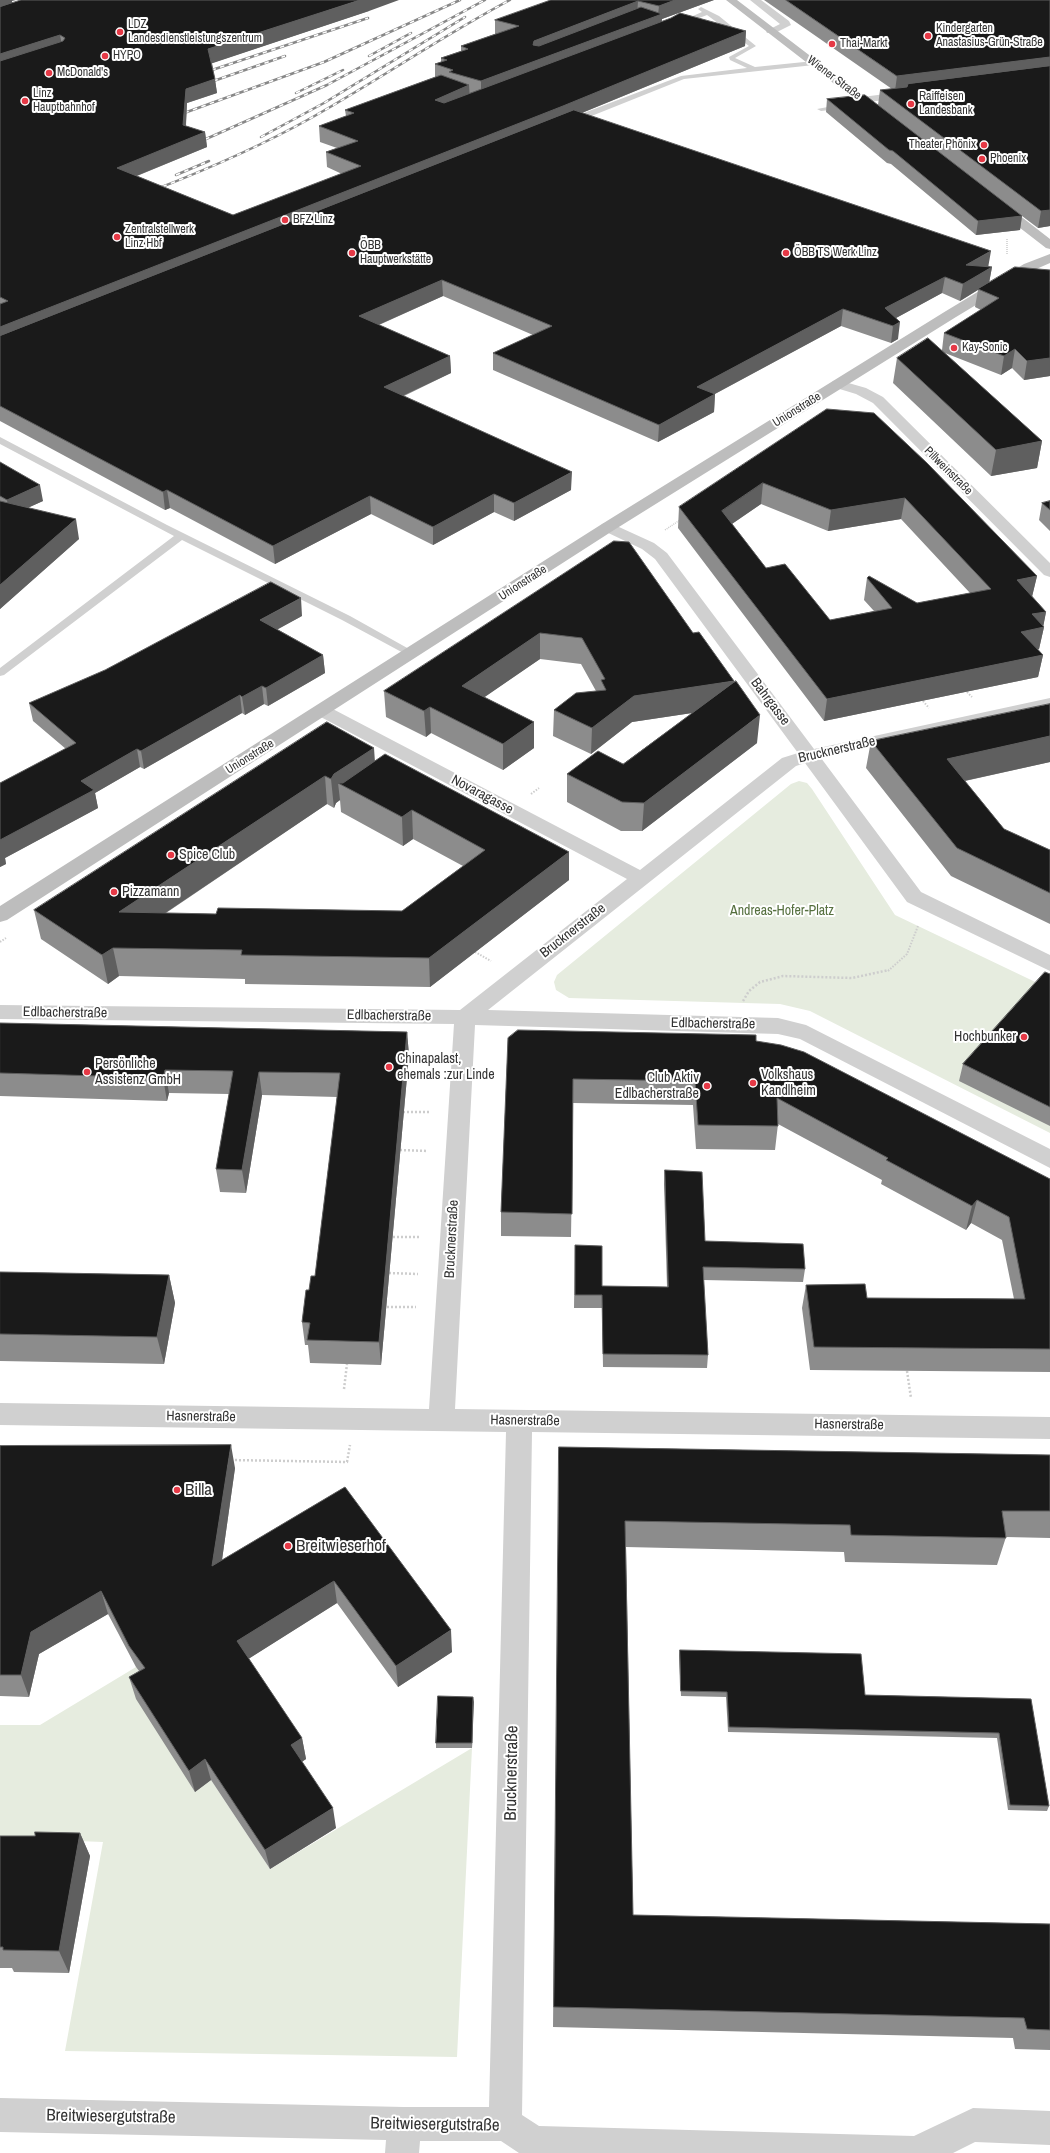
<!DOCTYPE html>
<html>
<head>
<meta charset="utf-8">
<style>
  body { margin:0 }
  canvas { display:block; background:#fff }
</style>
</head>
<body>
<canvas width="1050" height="2153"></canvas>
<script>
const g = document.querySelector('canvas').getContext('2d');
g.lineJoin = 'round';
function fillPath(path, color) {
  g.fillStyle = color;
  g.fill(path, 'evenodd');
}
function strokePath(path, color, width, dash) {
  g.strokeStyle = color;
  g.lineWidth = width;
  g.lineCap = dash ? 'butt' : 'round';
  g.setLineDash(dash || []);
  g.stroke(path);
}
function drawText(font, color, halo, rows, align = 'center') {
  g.font = font + ' "Archivo Narrow",sans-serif';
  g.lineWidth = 4;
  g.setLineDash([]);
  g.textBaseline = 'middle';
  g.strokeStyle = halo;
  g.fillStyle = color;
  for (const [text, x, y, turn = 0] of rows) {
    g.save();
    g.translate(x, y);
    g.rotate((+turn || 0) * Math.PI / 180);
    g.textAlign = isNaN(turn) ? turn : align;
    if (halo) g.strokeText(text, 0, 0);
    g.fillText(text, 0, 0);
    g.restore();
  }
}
fillPath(new Path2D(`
  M799 781 807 783 812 789 895 915 1050 989V1133L810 1011 780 1004 569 998 556 990 554 982 557 975 791 784Z
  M136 1667 152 1689 195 1792 211 1780 270 1869 472 1748 457 2057 65 2051 103 1842 0 1838V1725H40Z`), '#e6ecdf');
strokePath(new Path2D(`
  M1007 239V255
  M665 530 680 520`), '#cdcdcd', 1.5, [1, 1]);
strokePath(new Path2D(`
  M967 692 972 697
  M923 701 929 708
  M531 794 539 788
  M0 942 6 938
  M475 952 491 961
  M888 971 907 954 918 926`), '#cdcdcd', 2, [1.5, 1.5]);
strokePath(new Path2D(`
  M743 1001 749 991 760 982 783 976 852 978 889 970
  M403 1112H431
  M400 1150 428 1151
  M393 1237H421
  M389 1273 418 1274
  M387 1307H416
  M907 1371 911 1398
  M344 1389 347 1364
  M231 1460 347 1462 350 1445`), '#cdcdcd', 2.5, [2, 2]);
fillPath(new Path2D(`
  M701 7 719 16 756 46 735 58 755 67 814 61 817 63 814 65 684 79 574 123H568V119L681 76 747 68 730 60 729 57 749 46 707 15 681 25H677V23L702 12 698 9Z
  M844 104H847V108L821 111 817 109Z
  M0 437 167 525 350 616 418 654 413 657 409 656 342 620 182 540 4 675 0 676V668L174 536 0 444Z`), '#d0d0d0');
fillPath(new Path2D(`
  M750 0H761L789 21 791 25 775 33H767L766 31 780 24Z
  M909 91 915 94 913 96 862 103 856 100 862 97Z
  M838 380 866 388 883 397 1050 563V577L1044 575 873 403 856 394 833 387 831 384 833 381Z
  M608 522 654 543 667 553 814 749 1050 698V708L821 758 921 892 1050 955V971L907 902 805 763 796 766 488 1010 778 1018 806 1025 1050 1149V1168L800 1039 778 1034 475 1025 455 1409 1050 1417V1439L532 1432 522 2115 539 2126 914 2136 973 2108 1050 2111V2145L975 2142 953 2153H519L501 2141H420L419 2153H385L386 2140 0 2132V2098L404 2107H489L506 1432 0 1425V1403L429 1409 454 1024 0 1019V1005L460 1010 627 879 317 715 314 711 317 707 323 706 329 707 640 870 782 758 798 753 655 559 642 549 602 530 600 527 602 524Z`), '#d0d0d0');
fillPath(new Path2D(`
  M726 0H737L885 113 887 115 885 117H877Z
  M997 200 1001 201 1050 239V249L1046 248 993 207 991 204Z
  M1050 254V263L1034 270 956 317 614 530 7 920 0 922V906L602 524 946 311 1024 264Z`), '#bdbdbd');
const rail = new Path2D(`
  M369 56 411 33
  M203 73 368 18
  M205 84 285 56
  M296 93 343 70
  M176 116 324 62 460 0
  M261 137 324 103 465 17
  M197 143 327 85 485 0
  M176 175 209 161
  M154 190C208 169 261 146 311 118 379 80 442 36 510 0`);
strokePath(rail, '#888', 2.5);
strokePath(rail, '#fff', 1.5, [4.5]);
fillPath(new Path2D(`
  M0 0 12 1V3L369 11 212 63 217 93 187 103 186 126 205 132 207 147 137 176 233 215 342 174 327 167 326 152 337 148 320 142 319 126 346 116 345 110 435 77V64L441 62V58L461 51V46L495 34V20L551 0H714L662 19V22L746 31 745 46 582 113 989 266 992 267 989 283 1050 270V376L1024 380 1012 368 1001 375 945 353 1042 441 1037 468 991 476 893 383 897 358 942 350 944 333 981 310 975 307 978 290 960 301 942 293 896 318 898 339 891 343 841 326 715 394 714 412 658 442 493 370V353L533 335 443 296 379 325 450 356 451 373 404 396 571 490 514 521 494 512 433 545 371 514 275 564 170 508 165 510 0 421Z
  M764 0H1050V226L1038 228 1022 216 1020 230 976 235 891 164 887 163 826 112 827 99 878 105 880 90 892 89Z
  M827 409 1037 576 1032 596 1046 612 1043 626 1044 627 1039 649H1038L1043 655 1038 677 824 721 678 528 679 507ZM761 504 828 531 901 519 970 593 917 603 867 578 864 600 874 611 830 620 766 568 732 524Z
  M0 462 43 501 27 508 79 539 0 609Z
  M1050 501V531L1039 520 1042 503Z
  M614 541 693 633 757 743 642 831H621L567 802V774L623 764 692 713 632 722 591 754 553 736 554 710 596 691 581 664 540 659 484 697 534 722V748L503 770 431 733 426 737 386 717 384 691Z
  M302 616 277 629 323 655 325 673 268 706 264 704 245 715 242 713 144 769 140 767 95 793 98 808 5 858 6 864 0 867V783L66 749 33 721 29 703Z
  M1050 704V762L965 781 1004 829 1050 850V924L951 876 866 768 871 741Z
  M374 748V762L569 852V880L430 987 245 984V979L119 976 108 984 41 939 34 910ZM340 800 341 812 403 846 413 839 463 866 402 911 216 914 166 913 327 804 334 808 336 803Z
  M1050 974V1126L959 1081 963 1064Z
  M0 1023 407 1032 409 1055 381 1365 310 1363 308 1345H305L302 1322 309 1290 315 1276 337 1097 262 1095 246 1193 220 1192 216 1169 229 1094 169 1093 167 1101 0 1096Z
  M508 1038 756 1041 1050 1179V1372L810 1370 802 1308 806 1285 867 1298 1014 1299 1002 1240 971 1223 966 1230 881 1184 882 1180 778 1124 775 1150 696 1149 693 1105 573 1103 571 1237 501 1236V1212Z
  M665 1170 705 1241 805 1269 803 1282 703 1280 708 1355 707 1368 603 1367 602 1308H574L575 1245 602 1286 667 1287 664 1184Z
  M0 1272 169 1275 175 1303 164 1364 0 1361Z
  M0 1446 235 1468 222 1560 345 1487 452 1652 398 1687 337 1603 248 1659 302 1738 306 1759 302 1762 336 1828 270 1869 211 1780 195 1792 136 1699 129 1677 139 1671 136 1667 108 1614 39 1654 29 1697 0 1696Z
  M559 1447 1050 1455V1538L1006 1537 997 1565 845 1562 844 1552 626 1547 633 1915 1050 1924V2050L1015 2049 1013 2038 553 2027Z
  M680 1650 865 1695 1031 1699 1049 1806 1047 1811 1008 1810 997 1738 728 1732 726 1697 681 1696 679 1655Z
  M473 1697 472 1748H436V1743Z
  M80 1833 90 1856 69 1973 14 1972 12 1968H0V1836H35Z`), '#8c8c8c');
fillPath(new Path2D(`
  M0 0H16L12 1 13 10 0 15Z
  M360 0H399L369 11 210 64 208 49Z
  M675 0H714L662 19 661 28 481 96V81L658 15 659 6Z
  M638 1 637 16 533 56V45L534 41Z
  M746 31 745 46 562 121 0 345V327Z
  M60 35 63 50 0 69V54Z
  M1050 57V72L895 91 897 76Z
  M215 79 217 93 187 103 185 140 205 132 207 147 119 183 117 168 183 125 186 89Z
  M469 85 470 100 436 114 435 100Z
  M1050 210V226L1038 228 1041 211Z
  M1022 216 1020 230 976 235 978 221Z
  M991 251 988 268 966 265Z
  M992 267 989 283 960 301 963 284Z
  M945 277 942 293 885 324V308Z
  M442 280 443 296 360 333 359 316Z
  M843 309 841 326 696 404 697 387Z
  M900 322 898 339 891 343 893 326Z
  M1015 349 1012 368 1001 375 1004 356Z
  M450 356 451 373 385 404 384 387Z
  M1050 358V376L1024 380 1027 361Z
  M715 394 714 412 658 442 659 425Z
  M1042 441 1037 468 991 476 996 450Z
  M572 472 571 490 514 521V503Z
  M763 483 761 504 720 532 722 511Z
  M40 485 43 501 10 516 7 500Z
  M167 490 170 508 165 510 163 492Z
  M494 494V512L433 545V527Z
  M370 496 371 514 275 564 273 546Z
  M905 498 901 519 828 531 831 510Z
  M76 519 79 539 0 609V585Z
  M1037 576 1032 597 1017 580Z
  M301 598 302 616 262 638 260 620Z
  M1046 612 1043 628 1044 627 1039 649 1016 653 1021 632 1032 614Z
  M540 633V659L463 712 462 686Z
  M323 655 325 673 268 706 266 688Z
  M1043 655 1038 677 824 721 827 699Z
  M734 681 732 707 632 722 591 754 592 728 634 696Z
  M262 686 264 704 245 715 242 697Z
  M240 695 242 713 144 769 141 751Z
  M430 707 431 733 426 737 424 711Z
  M760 715 757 743 642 831 644 803Z
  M534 722V748L503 770V744Z
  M1050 736V762L941 786 947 759Z
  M374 748 376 777 354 791 338 783 340 800 336 803 334 808 331 779 334 774Z
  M137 749 140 767 95 793 98 808 5 858 6 864 0 867V840L81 781Z
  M325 776 327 804 125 940 119 912Z
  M412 810 413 839 403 846 402 817Z
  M569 852V880L430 987 429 958Z
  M113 948 119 976 108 984 102 955Z
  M407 1032 409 1055 381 1365 379 1342Z
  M165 1070 169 1093 167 1101 163 1078Z
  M259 1072 262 1095 246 1193 242 1170Z
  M977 1200 971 1223 966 1230 972 1206Z
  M169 1275 175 1303 164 1364 157 1337Z
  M231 1445 235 1468 218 1588 212 1566Z
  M334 1581 337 1603 242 1663 237 1641Z
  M101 1591 108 1614 39 1654 29 1697 21 1675 31 1632Z
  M451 1630 452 1652 398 1687 396 1666Z
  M473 1697 474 1702 472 1748V1743Z
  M302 1738 306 1759 295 1766 291 1745Z
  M205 1759 211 1780 195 1792 189 1771Z
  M333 1808 336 1828 270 1869 265 1850Z
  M80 1833 90 1856 69 1973 59 1951Z`), '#5f5f5f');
const building = new Path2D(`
  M21 0H360L208 49 215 79 186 89 183 125 205 132 117 168 233 215 361 166 326 152 358 141 319 126 354 113 345 110 441 75 469 85 435 100 444 103 671 18 680 13 746 31 563 106 0 327V304L8 301 0 297V61L63 41 65 38 60 35 0 54V7Z
  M551 0H675L659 6 638 1 534 41 533 45 539 46 641 7 662 14 481 81 449 72 453 70 435 64 447 60 441 58 468 49 461 46 519 26 495 20Z
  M786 0H1050V57L897 76Z
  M1050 66V210L1041 211 880 90 907 87 908 84Z
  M865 95 1022 216 978 221 893 151 889 150 827 99Z
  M574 110 991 251 966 265 992 267 963 284 945 277 885 308 900 322 893 326 843 309 697 387 715 394 659 425 493 353 552 326 442 280 359 316 450 356 384 387 572 472 514 503 494 494 433 527 370 496 273 546 167 490 163 492 0 406V336Z
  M1015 267 1050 270V358L1027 361 1015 349 1004 356 944 333 999 298 978 289Z
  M928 338 1042 441 996 450 897 358Z
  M827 409 874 413 927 463 1037 576 1017 580 1046 612 1032 614 1044 627 1021 632 1043 655 827 699 679 507ZM763 483 831 510 905 498 991 589 917 603 869 576 867 578 892 608 830 620 785 564 766 568 722 511Z
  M0 462 40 485 7 500 0 496Z
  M0 501 76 519 0 585Z
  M1050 501V510L1042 503Z
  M614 541 629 542 693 633 699 632 734 681 634 696 592 728 554 710 576 693 606 690 601 680 605 679 582 638 540 633 462 686 534 722 503 744 430 707 424 711 384 691Z
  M271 582 301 598 260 620 323 655 266 688 262 686 242 697 240 695 141 751 137 749 81 781 94 790 0 840V783L76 743 29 703 105 670Z
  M736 681 760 715 644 803 622 802 567 774 598 751 623 764Z
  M1050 704V736L947 759 1004 829 1050 850V893L957 848 871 741Z
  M327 722 374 748 334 774 331 779 325 776 119 912 216 914 218 908 402 911 485 850 412 810 402 817 338 783H343L385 754 569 852 429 958 241 955 242 950 113 948 102 955 34 910Z
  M1045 972 1050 974V1107L963 1064Z
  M0 1023 407 1032 379 1342 307 1340 310 1323 302 1322 306 1290H309L311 1276H315L340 1073 259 1072 242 1170 216 1169 233 1071 165 1070 163 1078 0 1073Z
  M518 1030 756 1035V1041L781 1045 804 1052 1050 1179V1349L814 1347 806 1285 865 1284 867 1298 1025 1299 1009 1217 977 1200 972 1206 886 1160 888 1158 777 1098 778 1126 698 1125 695 1081 573 1079 572 1214 501 1212 508 1038Z
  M665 1170 702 1172 705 1241 803 1244 805 1269 703 1267 708 1355 603 1354 602 1295H575V1245L602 1246V1286L668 1287Z
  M0 1272 169 1275 157 1337 0 1334Z
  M231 1445 212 1566 345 1487 451 1630 396 1666 334 1581 237 1641 302 1738 291 1745 333 1808 265 1850 205 1759 189 1771 129 1677 145 1668 129 1646 101 1591 31 1632 21 1675H0V1446Z
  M559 1447 1050 1455V1511H1002L1006 1538 851 1535 850 1525 625 1521 633 1915 1050 1924V2030L1027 2029 1024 2018 554 2007Z
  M680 1650 861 1654 865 1695 1031 1699 1049 1806 1010 1805 999 1733 729 1727 727 1692 681 1691Z
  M438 1696 473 1697 472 1743H436Z
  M35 1832 80 1833 59 1951 3 1950V1947H0V1836H35Z`);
fillPath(building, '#1a1a1a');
strokePath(building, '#5f5f5f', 1);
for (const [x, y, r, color] of [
  [120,32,4,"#e63946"],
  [928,36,4,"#e63946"],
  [832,44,4,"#e63946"],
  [105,56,4,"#e63946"],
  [49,73,4,"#e63946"],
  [25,101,4,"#e63946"],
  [911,104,4,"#e63946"],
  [984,145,4,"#e63946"],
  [982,159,4,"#e63946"],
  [285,220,4,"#e63946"],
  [117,237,4,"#e63946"],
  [352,253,4,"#e63946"],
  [786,253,4,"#e63946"],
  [954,348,4,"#e63946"],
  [171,855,4,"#e63946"],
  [114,892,4,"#e63946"],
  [1024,1037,4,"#e63946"],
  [389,1067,4,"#e63946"],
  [87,1072,4,"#e63946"],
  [753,1083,4,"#e63946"],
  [707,1086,4,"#e63946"],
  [177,1490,4,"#e63946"],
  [288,1546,4,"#e63946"]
]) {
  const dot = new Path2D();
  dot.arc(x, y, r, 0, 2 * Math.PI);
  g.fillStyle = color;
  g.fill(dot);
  strokePath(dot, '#fff', 1.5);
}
drawText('12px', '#333', '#fff', [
  ["LDZ",128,25],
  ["Landesdienstleistungszentrum",128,39],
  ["Kindergarten",936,29],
  ["Anastasius-Grün-Straße",936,43],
  ["Thai-Markt",840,44],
  ["HYPO",113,56],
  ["McDonald's",57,73],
  ["Linz",33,94],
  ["Hauptbahnhof",33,108],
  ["Raiffeisen",919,97],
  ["Landesbank",919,111],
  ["Theater Phönix",976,145,"right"],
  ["Phoenix",990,159],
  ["BFZ Linz",293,220],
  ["Zentralstellwerk",125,230],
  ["Linz Hbf",125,244],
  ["ÖBB",360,246],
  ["Hauptwerkstätte",360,260],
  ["ÖBB TS Werk Linz",794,253],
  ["Kay-Sonic",962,348]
], 'left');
drawText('12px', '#333', '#fff', [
  ["Wiener Straße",834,78,37],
  ["Unionstraße",797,410,-32],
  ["Pillweinstraße",948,471,45],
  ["Unionstraße",523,583,-33],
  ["Unionstraße",250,757,-32]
]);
drawText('14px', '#333', '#fff', [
  ["Bahrgasse",770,702,53],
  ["Brucknerstraße",837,750,-13],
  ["Novaragasse",482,795,28],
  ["Brucknerstraße",573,931,-38],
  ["Edlbacherstraße",65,1013,1],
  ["Edlbacherstraße",389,1016,1],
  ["Edlbacherstraße",713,1024,1],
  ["Brucknerstraße",452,1239,-87],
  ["Hasnerstraße",201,1417,1],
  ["Hasnerstraße",525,1421,1],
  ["Hasnerstraße",849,1425,1]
]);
drawText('14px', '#333', '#fff', [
  ["Spice Club",179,855],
  ["Pizzamann",122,892],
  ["Hochbunker",1016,1037,"right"],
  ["Chinapalast,",397,1059],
  ["ehemals :zur Linde",397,1075],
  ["Persönliche",95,1064],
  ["Assistenz GmbH",95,1080],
  ["Volkshaus",761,1075],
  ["Kandlheim",761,1091],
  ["Club Aktiv",699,1078,"right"],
  ["Edlbacherstraße",699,1094,"right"]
], 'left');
drawText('14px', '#56703f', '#fff', [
  ["Andreas-Hofer-Platz",782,911]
]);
drawText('17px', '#333', '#fff', [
  ["Billa",185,1490],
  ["Breitwieserhof",296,1546]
], 'left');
drawText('17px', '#333', '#fff', [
  ["Brucknerstraße",512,1773,-89],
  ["Breitwiesergutstraße",111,2117,1],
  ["Breitwiesergutstraße",435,2125,1]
]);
</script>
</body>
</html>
